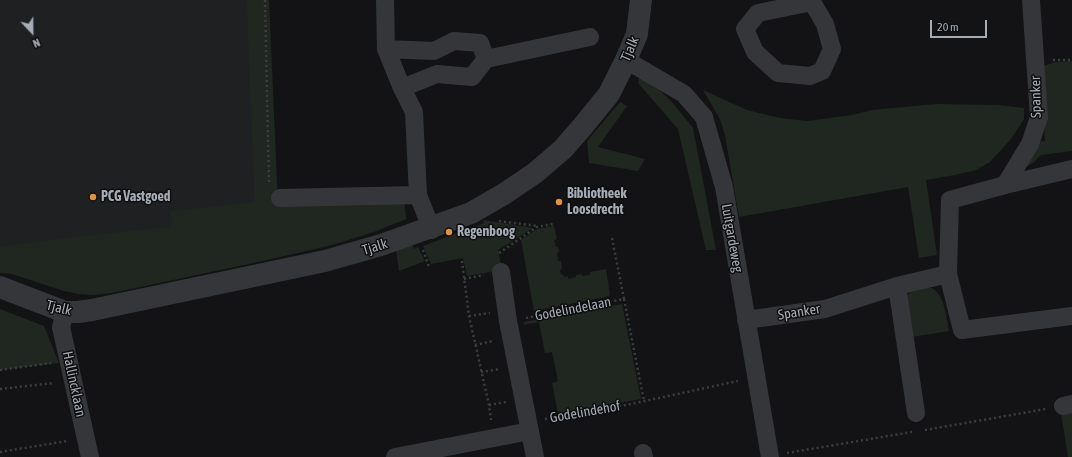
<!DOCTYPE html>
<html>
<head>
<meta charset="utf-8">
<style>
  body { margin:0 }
  #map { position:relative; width:1072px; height:457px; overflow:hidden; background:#131315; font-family:"Asap Condensed",sans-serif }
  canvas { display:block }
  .north { position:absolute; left:12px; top:12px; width:40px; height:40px; -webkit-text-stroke:3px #0e0e10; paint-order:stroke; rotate:158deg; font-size:11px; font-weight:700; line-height:16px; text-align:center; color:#a6acb4 }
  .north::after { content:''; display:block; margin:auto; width:14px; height:18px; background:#a6acb4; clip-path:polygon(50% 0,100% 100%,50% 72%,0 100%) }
  .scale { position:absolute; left:930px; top:20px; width:57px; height:18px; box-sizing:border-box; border:2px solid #a6acb4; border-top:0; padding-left:5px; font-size:12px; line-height:14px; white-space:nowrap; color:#a6acb4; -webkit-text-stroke:3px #0e0e10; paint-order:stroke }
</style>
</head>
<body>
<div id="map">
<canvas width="1072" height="457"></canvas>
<div class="north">N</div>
<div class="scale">20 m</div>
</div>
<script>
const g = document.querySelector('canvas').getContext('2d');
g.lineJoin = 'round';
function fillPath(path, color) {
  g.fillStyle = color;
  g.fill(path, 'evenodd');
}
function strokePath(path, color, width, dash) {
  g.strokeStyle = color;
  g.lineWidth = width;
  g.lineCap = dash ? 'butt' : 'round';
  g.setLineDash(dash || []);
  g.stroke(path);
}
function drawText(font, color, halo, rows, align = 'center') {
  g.font = font + ' "Asap Condensed",sans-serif';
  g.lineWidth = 3;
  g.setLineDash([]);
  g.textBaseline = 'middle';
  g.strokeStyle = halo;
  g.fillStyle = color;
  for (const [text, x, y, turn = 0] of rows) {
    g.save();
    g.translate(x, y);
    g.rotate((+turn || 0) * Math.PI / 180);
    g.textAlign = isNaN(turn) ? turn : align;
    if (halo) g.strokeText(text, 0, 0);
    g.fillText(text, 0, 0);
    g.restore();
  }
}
fillPath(new Path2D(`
  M0 0H249L257 209 66 252 0 255Z`), '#1f2022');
fillPath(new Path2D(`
  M247 0H269L278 204 404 200 406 219 374 232 332 245 258 262 112 293 94 295 79 294 64 291 12 274 0 273V247L83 236 171 227V211L255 202 249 69Z
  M1072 61V151L1041 155 1033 163 1021 169 1034 142 1045 141 1041 67 1055 62Z
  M640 72 671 101 693 128 716 250H706L678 129 638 83Z
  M703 90 747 110 780 118 808 121 852 115 872 110 936 104 998 105 1024 108V119L1011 139 990 162 976 170 955 175 926 180 937 255 919 258 908 187 739 217 725 135 720 119Z
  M620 102 627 106 598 147 645 159 638 171 589 163 587 141Z
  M483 220 533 228 498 250 502 270 467 276 463 258 431 264 423 246 484 223Z
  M554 226 557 239 554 240 556 247H558L559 252 557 253 558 261H561L562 269 560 270 561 275 563 274 564 277 568 276V279L576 277V275L582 274V276L590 275V272L606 269 610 295 606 297 534 311 521 240 537 229Z
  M412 244 414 249 418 247 425 261 399 271 396 250Z
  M929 287C945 292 946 317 949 331L912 337 907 295 913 290Z
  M622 304 641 399 558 414 552 383 558 381 552 352 545 353 539 322 524 325V322Z
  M0 309 44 326 59 363 0 370Z
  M1072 412V457H1068L1061 413Z`), '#202720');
strokePath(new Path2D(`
  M265 0 269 184
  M1053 60H1072
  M499 221 538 226
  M423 250 429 267
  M499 253 537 227 554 224
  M462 261 469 316 489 405 491 420
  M464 279 484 275
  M624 299 644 401
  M469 316 490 313
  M526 318 624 299 612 238
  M475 345 493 341
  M0 370 51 363
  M481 372 500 369
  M0 389 54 383
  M489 405 506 402
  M545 419 631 404 738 381
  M925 430 1046 409
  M0 452 67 441
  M787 453 912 432`), '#3b3d40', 2.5, [2, 3]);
strokePath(new Path2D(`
  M385 0 386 49 402 88 414 112 418 195 432 230
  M812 2 758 13 745 29 755 52 778 73 810 76 822 71 832 49 825 24 812 2V0
  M386 49 434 51 454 41 480 43 486 59
  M626 60 684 94 704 117 724 187 770 457
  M402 88 437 74 472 77 486 59 590 37
  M1005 185 1072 169
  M280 198 418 195
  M501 272 508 321 535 457
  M948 274 962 330 1072 316
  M897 286 916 413
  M65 312 61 327 90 457
  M746 320 825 309 897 286 948 274 950 200 1005 185 1030 144 1039 117 1031 0
  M1063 406 1072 404
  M643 453 644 457
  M395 457 530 431`), '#353639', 18);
strokePath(new Path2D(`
  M0 287 65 312H78L92 310 325 261 381 245 471 213 504 194 535 173 563 149 583 126 609 94 626 60 637 34 641 0`), '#353639', 22);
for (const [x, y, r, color] of [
  [93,197,4,"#e1923f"],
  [559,202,4,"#e1923f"],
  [449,232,4,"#e1923f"]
]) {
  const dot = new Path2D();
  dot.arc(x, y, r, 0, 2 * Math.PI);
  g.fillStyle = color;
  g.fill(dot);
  strokePath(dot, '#0e0e10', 1.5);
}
drawText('14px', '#a6acb4', '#0e0e10', [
  ["Tjalk",630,49,-67],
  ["Spanker",1036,97,-91],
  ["Luitgardeweg",732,238,80],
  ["Tjalk",375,247,-17],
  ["Tjalk",59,308,14],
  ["Godelindelaan",573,309,-11],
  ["Spanker",799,312,-9],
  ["Hallincklaan",74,384,78],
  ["Godelindehof",585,412,-10]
]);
drawText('bold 14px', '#a6acb4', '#0e0e10', [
  ["Bibliotheek",567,194],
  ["Loosdrecht",567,210],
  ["PCG Vastgoed",101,197],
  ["Regenboog",457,232]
], 'left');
</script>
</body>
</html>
